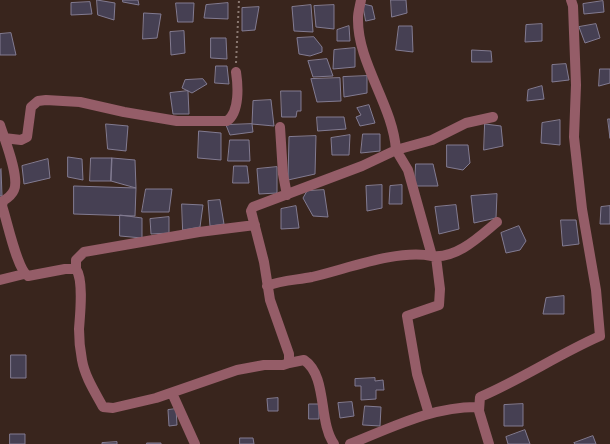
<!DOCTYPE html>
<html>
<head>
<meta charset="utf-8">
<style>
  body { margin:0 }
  canvas { display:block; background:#39251d }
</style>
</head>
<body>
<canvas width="610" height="444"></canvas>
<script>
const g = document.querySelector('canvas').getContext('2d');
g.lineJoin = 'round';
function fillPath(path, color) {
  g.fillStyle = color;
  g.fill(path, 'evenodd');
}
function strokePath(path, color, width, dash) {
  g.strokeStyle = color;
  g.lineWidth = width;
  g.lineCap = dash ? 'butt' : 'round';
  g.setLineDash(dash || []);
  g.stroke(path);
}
const building = new Path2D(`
  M97 0 115 3 114 20 98 15Z
  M123 0H138L139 5 123 2Z
  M391 0H406L407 13 392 17Z
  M603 1 604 12 584 14 583 4Z
  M90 2 92 14 71 15V3Z
  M176 3H194L193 22H178Z
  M228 3V19L204 18 206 5Z
  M363 4 372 6 375 19 366 21Z
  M311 5 313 32 294 31 292 7Z
  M334 5V29L316 27 314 6Z
  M259 7 255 30 242 31V8Z
  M144 13 161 14 157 38 143 39Z
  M542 24V41L525 42 526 25Z
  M596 24 600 38 585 43 579 27Z
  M349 26 350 41H337V30Z
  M399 26H412L413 52 396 50Z
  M184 31 185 53 171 55 170 32Z
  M11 33 16 55H0V34Z
  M314 37 322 47V52L310 56 299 54 297 38Z
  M211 38H226L227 59 211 58Z
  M355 48V67L333 69 334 50Z
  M472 50 491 51 492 62H472Z
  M327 59 333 76 313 77 308 61Z
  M566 64 569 80 552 82V65Z
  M216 66H227L229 84 215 83Z
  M600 69H610V83L599 86Z
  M367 76V93L344 97 343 77Z
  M340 78 341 101 317 102 311 79Z
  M203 79 207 84 192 93 182 88 185 80Z
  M542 86 544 99 527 101 528 90Z
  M188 91 189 114H173L170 93Z
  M281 91H301V111H297L296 117H282Z
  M271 100 274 126 252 124 253 101Z
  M369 105 375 123 360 126 356 117 361 115 357 108Z
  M317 117H344L346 129 318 131Z
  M608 119H610V138Z
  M560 120V145L541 143 542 123Z
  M106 124 128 126 126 151 108 149Z
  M252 124 253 132 230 135 226 125Z
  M485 124 501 126 503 146 484 150Z
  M199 131 221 133V160L198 158Z
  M363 134H380V151L361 153Z
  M350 135 349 155H332L331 138Z
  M316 136 315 174 288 180 289 137Z
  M230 140H249L250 161H228Z
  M447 145H468L470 163 463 170 447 167Z
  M68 157 82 159 83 180 68 177Z
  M91 158H112L111 181H90Z
  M112 158 135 160 136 188 111 181Z
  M48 159 50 178 24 184 22 166Z
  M416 164H433L438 186H415Z
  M234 166H247L249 183H233Z
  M277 167V193L259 194 257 169Z
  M1 169 2 196H0V170Z
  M382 185V208L367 211 366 186Z
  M402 185V204H389L390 186Z
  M74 186 136 188 135 216 74 214Z
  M146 189H172L169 212H142Z
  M324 190 328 217 313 216 303 198 307 191Z
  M497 194 496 218 474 223 471 196Z
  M220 200 224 224 210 226 208 201Z
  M182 204 203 205 200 227 183 230Z
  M456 205 459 229 439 234 435 207Z
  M296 206 299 228 281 229V209Z
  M610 206V224H600L601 207Z
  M120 215 142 218V238L120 236Z
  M169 217V233L151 234 150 219Z
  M561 220H576L579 244 563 246Z
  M519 226 526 241 520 250 506 253 501 233Z
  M564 296V314H543L546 298Z
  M11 355H26V378H11Z
  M375 378V381L383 380 384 390H376V399L361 400V386H355V379Z
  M278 398V411H268L267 399Z
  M352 402 354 416 340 418 338 403Z
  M309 404H319V419H309Z
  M523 404V426H504V405Z
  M365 406 381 407 380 426 363 425Z
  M176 409 177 425 169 426 168 410Z
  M525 430 530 444H508L506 437Z
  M10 434H25V444H10Z
  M593 436 596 444H575L574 443Z
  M240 438H253L254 444H240Z
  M117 442V444H102V443Z
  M147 443H161V444H147Z`);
fillPath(building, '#464053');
strokePath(building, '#827b91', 1);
strokePath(new Path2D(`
  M236 63 239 0`), '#897871', 2, [2, 3]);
strokePath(new Path2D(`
  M493 117 466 123 432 140 396 150 408 170 432 256C457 259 480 236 497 222
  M0 125C4 138 20 177 14 190 12 195 8 198 3 201L2 206C7 220 17 270 28 276L65 269H76C84 280 80 315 79 329 79 339 80 350 82 360 85 377 95 392 103 407L113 408 156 398 237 370 264 365H283L289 363V354L270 300 264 262 251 211 253 207 362 166 396 150C393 105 357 63 358 18 358 12 360 6 361 0
  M280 127 283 174 287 195
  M4 138 21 140 27 137 31 107 38 101 46 100 80 102 124 112 177 121H227C240 112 238 85 236 72
  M76 269V260L84 252 199 232 255 225
  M0 280 24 274
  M267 286C281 280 297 280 312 277 347 269 397 249 432 256
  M289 363 304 360C328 376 318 422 334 444
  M172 393 195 444
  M429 414 417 374 407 316 439 305 440 289 436 257
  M350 444C391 428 433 406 479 407
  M489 444 479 411 480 397C522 379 559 354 600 336L596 290 582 209 574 137 576 85 573 6 571 0`), '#955d68', 10);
</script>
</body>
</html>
